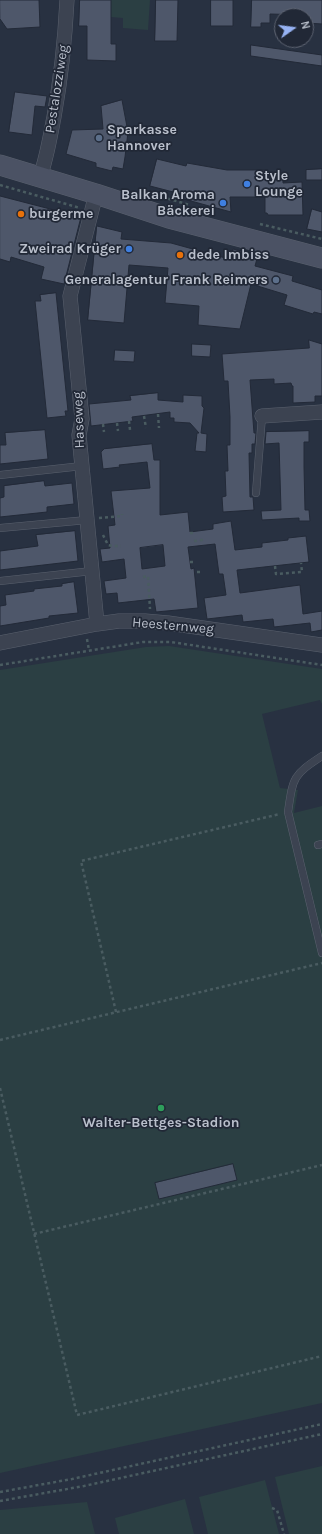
<!DOCTYPE html>
<html>
<head>
<meta charset="utf-8">
<style>
  body { margin:0 }
  #map { position:relative; width:322px; height:1534px; overflow:hidden; background:#283141; font-family:Karla,sans-serif }
  canvas { display:block }
  .north { position:absolute; left:274px; top:8px; width:40px; height:40px; box-sizing:border-box; background:#212836; border:1px solid #5e6472; border-radius:50%; rotate:76deg; font-size:11px; font-weight:700; line-height:16px; text-align:center; color:#b9bfcb }
  .north::after { content:''; display:block; margin:auto; width:14px; height:18px; background:#96b2f3; clip-path:polygon(50% 0,100% 100%,50% 72%,0 100%) }
</style>
</head>
<body>
<div id="map">
<canvas width="322" height="1534"></canvas>
<div class="north">N</div>
</div>
<script>
const g = document.querySelector('canvas').getContext('2d');
g.lineJoin = 'round';
function fillPath(path, color) {
  g.fillStyle = color;
  g.fill(path, 'evenodd');
}
function strokePath(path, color, width, dash) {
  g.strokeStyle = color;
  g.lineWidth = width;
  g.lineCap = dash ? 'butt' : 'round';
  g.setLineDash(dash || []);
  g.stroke(path);
}
function drawText(font, color, halo, rows, align = 'center') {
  g.font = font + ' Karla,sans-serif';
  g.lineWidth = 3.5;
  g.setLineDash([]);
  g.textBaseline = 'middle';
  g.strokeStyle = halo;
  g.fillStyle = color;
  for (const [text, x, y, turn = 0] of rows) {
    g.save();
    g.translate(x, y);
    g.rotate((+turn || 0) * Math.PI / 180);
    g.textAlign = isNaN(turn) ? turn : align;
    if (halo) g.strokeText(text, 0, 0);
    g.fillText(text, 0, 0);
    g.restore();
  }
}
fillPath(new Path2D(`
  M111 0H150L148 30 123 28V18L111 17Z
  M169 646 322 669V704L320 700 262 714 280 788 298 790 294 813 322 806V1403L0 1473V670L146 647Z
  M322 1466V1534H289L275 1477Z
  M265 1480 279 1534H208L199 1497Z
  M185 1499 194 1534H119L115 1518Z
  M87 1502 95 1534H0V1510Z`), '#2b3f43');
const building = new Path2D(`
  M0 0H39L40 27 7 29 0 19Z
  M80 0H111V44H116V61L87 60V26H79Z
  M156 0H178L177 41H155Z
  M211 0H233V26H211Z
  M252 0H322V24L307 23V15L270 14V23H261V27H251Z
  M251 45 322 55V66L251 56Z
  M15 92 47 96 45 107 35 106 32 135 9 132Z
  M122 100 128 132 125 157 123 169 113 167 112 171 96 167V163L66 154 72 130 103 129 101 106Z
  M157 159 186 166 187 163 227 170H264L265 180 283 179V183L302 182 303 215H268L267 213H265V197H230L231 212 180 198 181 194 150 186Z
  M322 169V180H306V170Z
  M0 196 81 217 64 284 41 279 44 267 11 257 10 262 0 259Z
  M312 209 322 212V232L307 229Z
  M97 226 122 232 121 239 171 243 229 259 233 249 258 255 255 266 293 276 292 281 322 290V314L314 312 313 314 284 305 287 295 251 284 240 329 198 325 199 306 165 303 168 268 129 265 124 323 88 320Z
  M56 293 68 411H65L66 416 47 418 35 301H41L40 295Z
  M309 340 322 344V396H315V402L293 403V386H292L291 383 274 384V379L250 380 254 433H256L255 444H252V453H249L250 497H253L254 510 223 512 222 497 226 496 225 471H228L227 445H230V417L228 381H224L222 354 309 348Z
  M192 344 211 345 210 357 192 356Z
  M115 350 135 351 134 362 114 361Z
  M158 393V400L183 402V395L202 396V406L204 408 201 433 207 434 206 452 195 451 197 433H199L190 423 174 422V418H170V412L132 417 133 421 91 426 89 404 131 400 130 396Z
  M45 430 48 459 0 464V445H6L5 433Z
  M309 431V442H304V467L305 510H309L310 521H299V518L262 520 261 511 281 510 279 443 265 444 266 432Z
  M152 444 154 460H160V515L188 512 190 532 213 529V524L231 521 235 550 262 547V543L288 540V538L306 536 309 562 237 570 240 593 300 585 303 614 322 611V630L311 632 310 623 274 627 273 619 243 622 242 615 207 619 204 598 226 595 223 574H219L215 544 188 547 191 569 194 568 198 608 156 612 154 599 118 603 117 593 106 594 104 581 126 578 124 559 102 562 100 549 110 548 108 526 115 525 111 491 150 488 147 462 119 465 120 467 103 469 101 452 104 449ZM163 545 165 566 142 569 140 548Z
  M44 481 45 486 72 483 74 504 47 507V512L0 517V498L4 497V486Z
  M75 531 78 561 0 570V551L38 546 36 535Z
  M74 582 78 613 49 616V618L0 626V606L6 605 5 595 34 591V589L62 586V584Z
  M233 1164 237 1180 159 1199 155 1183Z`);
fillPath(building, '#4e576a');
strokePath(building, '#232a38', 1);
const lane = new Path2D(`
  M0 475 82 466
  M256 493 262 416
  M0 528 87 520
  M0 581 92 571
  M322 756C293 775 293 777 288 812L322 953
  M318 845 322 844`);
const street = new Path2D(`
  M40 177C47 157 50 137 54 117 61 78 65 40 67 0
  M96 194 70 296 82 419 79 435 97 624
  M262 416 322 412
  M0 643 97 624 119 621H145L168 623 322 645`);
const secondary = new Path2D(`
  M0 165 96 194 169 218 322 258`);
strokePath(lane, '#5a616e', 8);
strokePath(street, '#5a616e', 15);
strokePath(secondary, '#5a616e', 21);
strokePath(new Path2D(`
  M0 185 80 208
  M162 197 190 205
  M260 224 322 239
  M158 414 159 428
  M144 416 146 428
  M129 421 130 430
  M117 423 118 431
  M103 424 104 432
  M99 518 122 516V514
  M190 533H193
  M103 535 108 545 113 546H121
  M194 541 203 540
  M190 562H196
  M275 566 276 574 302 572 301 563
  M197 572H201
  M143 577 148 576 150 609
  M87 639 89 650
  M0 665 143 642H171L322 665
  M116 1012 81 861 280 814
  M0 1040 322 963
  M0 1088 77 1415 322 1356
  M34 1234 322 1165
  M0 1492 72 1479 322 1424
  M0 1501 84 1486 322 1434
  M272 1508 277 1510 284 1534`), '#4a5c61', 2.5, [3, 3]);
strokePath(lane, '#3c4351', 7);
strokePath(street, '#3c4351', 14);
strokePath(secondary, '#4b5264', 20);
for (const [x, y, r, color] of [
  [99,138,4,"#5c6f8a"],
  [247,184,4,"#3f7fe0"],
  [223,203,4,"#3f7fe0"],
  [21,214,4,"#e8710a"],
  [129,249,4,"#3f7fe0"],
  [180,255,4,"#e8710a"],
  [276,280,4,"#5c6f8a"],
  [161,1108,4,"#2e9e5b"]
]) {
  const dot = new Path2D();
  dot.arc(x, y, r, 0, 2 * Math.PI);
  g.fillStyle = color;
  g.fill(dot);
  strokePath(dot, '#212836', 1.5);
}
drawText('14px', '#b9bfcb', '#212836', [
  ["Pestalozziweg",57,89,-81],
  ["Haseweg",79,420,-92],
  ["Heesternweg",173,626,5]
]);
drawText('bold 14px', '#b9bfcb', '#212836', [
  ["Sparkasse",107,130],
  ["Hannover",107,146],
  ["Style",255,176],
  ["Lounge",255,192],
  ["Balkan Aroma",215,195,"right"],
  ["Bäckerei",215,211,"right"],
  ["burgerme",29,214],
  ["Zweirad Krüger",121,249,"right"],
  ["dede Imbiss",188,255],
  ["Generalagentur Frank Reimers",268,280,"right"],
  ["Walter-Bettges-Stadion",161,1123,"center"]
], 'left');
</script>
</body>
</html>
